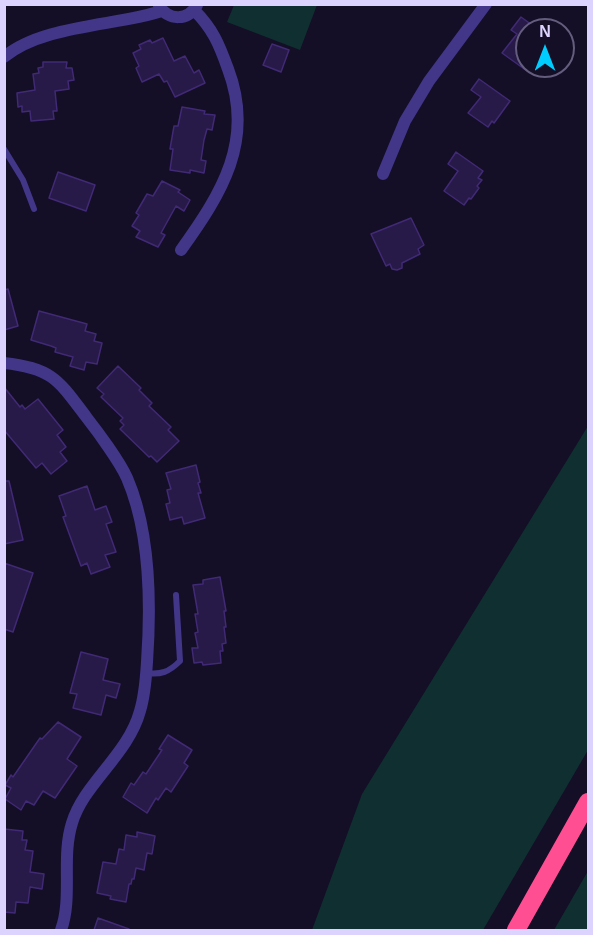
<!DOCTYPE html>
<html>
<head>
<meta charset="utf-8">
<style>
  body { margin:0 }
  #map { position:relative; width:593px; height:935px; overflow:hidden; background:#140e26; font-family:Arial,sans-serif }
  canvas { display:block }
  .frame { position:absolute; inset:0; border:6px solid #dcd3ff; pointer-events:none }
  .north { position:absolute; left:515px; top:18px; width:60px; height:60px; box-sizing:border-box; background:#140e26; border:2px solid #645d7d; border-radius:50%; rotate:0deg; font-size:16px; font-weight:700; line-height:24px; text-align:center; color:#dcd3ff }
  .north::after { content:''; display:block; margin:auto; width:21px; height:27px; background:#00ccfe; clip-path:polygon(50% 0,100% 100%,50% 72%,0 100%) }
</style>
</head>
<body>
<div id="map">
<canvas width="593" height="935"></canvas>
<div class="frame"></div>
<div class="north">N</div>
</div>
<script>
const g = document.querySelector('canvas').getContext('2d');
g.lineJoin = 'round';
function fillPath(path, color) {
  g.fillStyle = color;
  g.fill(path, 'evenodd');
}
function strokePath(path, color, width, dash) {
  g.strokeStyle = color;
  g.lineWidth = width;
  g.lineCap = dash ? 'butt' : 'round';
  g.setLineDash(dash || []);
  g.stroke(path);
}
fillPath(new Path2D(`
  M234 5V4L317 5 300 50 227 22Z
  M588 426V750L483 930H312L362 794Z
  M588 871V930H554Z`), '#102f31');
const building = new Path2D(`
  M521 17 539 30H527V71L502 53 517 34 511 30Z
  M163 38 174 61 185 56 194 73 199 70 205 83 175 97 167 81 164 82 159 74 142 82 136 68 139 66 133 53 141 49 139 45 150 40 152 43Z
  M272 44 289 50 281 72 263 65Z
  M43 62H67L66 68H72L74 80 68 81 69 89 55 91 57 111H53L54 119 31 121 30 111 22 112V106L18 107 17 93 35 90 33 74 39 73 38 68 43 67Z
  M479 79 510 101 494 123 492 121 488 127 468 113 481 97 471 90Z
  M182 107 205 111 204 114 215 115 212 130 207 129 204 140 201 160 206 161 204 173 190 170V173L170 170 173 149H170L174 126H178Z
  M456 152 483 171 478 178 482 180 477 186 479 188 471 199 469 198 464 205 444 191 458 171 448 164Z
  M58 172 95 185 86 211 49 198Z
  M162 181 180 190 178 192 190 200 184 211 176 206 161 233 165 235 158 247 136 237 140 231 132 226 139 215 136 213 147 194 153 196Z
  M411 218 424 245 418 249 420 254 402 263V268L397 270 392 269 390 264 386 266 371 234Z
  M8 289 18 326 4 330V290Z
  M39 311 87 324 85 331 96 334 94 341 102 343 97 364 86 362 84 370 70 366 73 357 55 352 56 348 51 346 31 340Z
  M118 366 141 388 139 390 152 403 149 406 171 427 168 430 179 441 157 462 151 456 149 457 120 429 124 425 120 421 123 418 101 397 104 394 97 388Z
  M4 387 20 407 22 405 25 409 38 399 63 430 57 435 66 447 60 452 67 461 51 474 42 463 36 468 4 430Z
  M196 465 200 482 198 483 201 493H198L205 518 184 524 182 517 170 520 166 504 170 503 167 490 171 489 166 473Z
  M4 481H9L23 540 4 544Z
  M87 486 95 510 106 506 112 522 106 524 116 552 105 555 110 567 91 574 87 563 81 566 63 517 66 516 59 496Z
  M4 563 33 573 13 632 4 629Z
  M220 577 226 611H224L226 627H224L226 643 222 644 223 651H220L221 663 203 665 202 662 194 663 192 648H198L195 633 198 632 195 614H198L193 585 203 584V580Z
  M81 652 108 659 103 680 120 684 116 698 106 695 101 715 73 708 77 694 70 693Z
  M58 722 81 737 67 759 77 766 55 798 43 791 34 805 26 801 21 810 5 799 11 788 5 785 11 775 13 777 40 738 42 739Z
  M168 735 192 750 184 763 188 766 171 792 166 788 158 800 156 798 147 813 123 797 131 783 134 785 143 772 146 774 162 750 159 749Z
  M4 829 23 831 22 840H27L25 850 33 851 30 872 44 874 42 889 30 887 28 903 16 902 15 913 4 912Z
  M137 832 155 836 152 854 147 853 144 870 136 868 134 879H132L131 884H129L126 902 110 899 111 896 97 893 103 862 116 864 119 849 124 850 126 835 137 837Z
  M98 918 129 929V930H94Z`);
fillPath(building, '#271948');
strokePath(building, '#402a75', 1.5);
strokePath(new Path2D(`
  M4 149 23 180 34 209
  M146 673C161 675 169 672 180 661L176 595`), '#413688', 6);
strokePath(new Path2D(`
  M159 6C169 21 188 21 197 5
  M4 57C42 25 115 26 162 11
  M383 174 405 121 429 81 486 4
  M181 250C222 193 255 140 228 69 219 44 213 29 194 10
  M4 363C53 368 59 381 87 418 98 432 120 462 127 478 150 531 151 605 147 662 146 678 145 695 140 711 128 755 84 783 72 823 61 858 73 897 61 930`), '#413688', 12);
strokePath(new Path2D(`
  M516 930 588 802`), '#ff4e92', 18);
</script>
</body>
</html>
